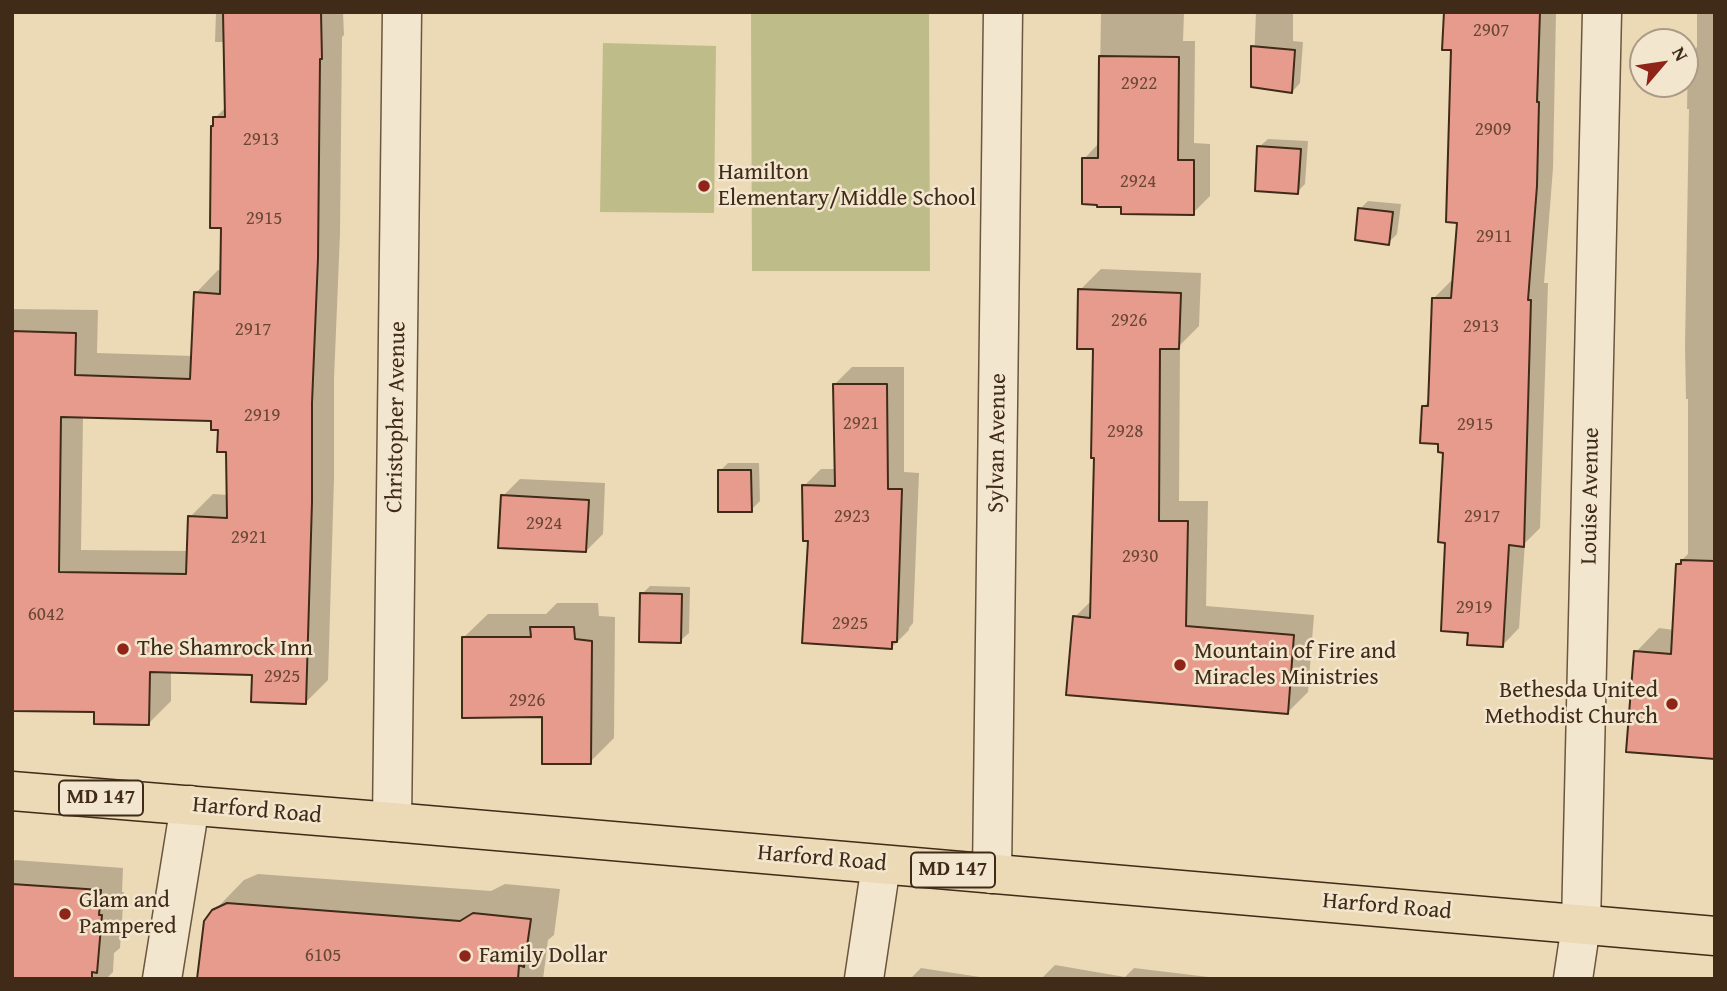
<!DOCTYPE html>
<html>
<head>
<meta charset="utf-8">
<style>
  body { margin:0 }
  #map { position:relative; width:1727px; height:991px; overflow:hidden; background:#ecd9b5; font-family:"Gentium Book Plus",serif }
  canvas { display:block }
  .frame { position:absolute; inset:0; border:14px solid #402b18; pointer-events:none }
  .north { position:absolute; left:1629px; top:28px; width:70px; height:70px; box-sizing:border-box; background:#f3e6cf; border:2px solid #ab9b86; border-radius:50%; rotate:61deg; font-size:19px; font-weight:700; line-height:28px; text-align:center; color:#402b18 }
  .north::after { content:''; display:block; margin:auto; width:24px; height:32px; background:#8f2418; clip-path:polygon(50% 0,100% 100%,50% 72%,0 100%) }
</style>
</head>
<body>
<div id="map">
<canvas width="1727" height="991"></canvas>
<div class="frame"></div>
<div class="north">N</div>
</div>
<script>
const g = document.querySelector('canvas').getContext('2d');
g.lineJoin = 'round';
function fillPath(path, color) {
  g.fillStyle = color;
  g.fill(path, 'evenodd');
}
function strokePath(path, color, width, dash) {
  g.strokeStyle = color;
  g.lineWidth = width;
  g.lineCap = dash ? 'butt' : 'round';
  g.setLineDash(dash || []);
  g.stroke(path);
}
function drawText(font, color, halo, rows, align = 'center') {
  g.font = font + ' "Gentium Book Plus",serif';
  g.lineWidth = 5;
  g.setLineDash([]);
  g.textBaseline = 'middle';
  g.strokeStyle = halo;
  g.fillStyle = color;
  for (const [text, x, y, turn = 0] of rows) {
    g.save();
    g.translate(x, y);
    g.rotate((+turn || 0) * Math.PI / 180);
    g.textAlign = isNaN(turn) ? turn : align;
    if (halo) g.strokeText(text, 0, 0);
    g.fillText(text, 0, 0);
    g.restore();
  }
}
fillPath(new Path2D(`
  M751 12H929L930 271H752Z
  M603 43 716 46 714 213 600 212Z`), '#bebd89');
fillPath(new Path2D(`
  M216 12H343L344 35 342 37 340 234 334 379V478L328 680 306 702 254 673 171 671V701L148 724 96 711 12 709V309L98 310 97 353 193 356 196 293 218 270 222 271 223 227 215 118 227 106 225 42H215ZM83 416 213 419 220 428 228 450V495L213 494 190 517 189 551 81 550Z
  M1101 12H1184L1183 41H1195L1194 143 1210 144V196L1193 213 1123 205 1084 159 1099 143Z
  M1256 12H1293V41L1303 42 1300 83 1292 92 1253 86Z
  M1445 12H1556L1553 168 1544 283H1548L1540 528 1525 543 1519 628 1502 646 1470 631 1447 541 1444 451 1423 407 1430 400 1434 298 1451 281H1454L1459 221 1452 48Z
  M1697 12H1715V757L1636 652 1659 628 1674 630 1678 564 1688 554V399H1686L1685 346 1689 109H1687L1688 56 1697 47Z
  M1268 139 1308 141 1305 184 1297 192 1259 147Z
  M1368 201 1401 204 1397 234 1388 243 1360 209Z
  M1101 269 1201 273 1199 326 1180 345 1179 501H1208L1206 606 1314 615 1308 692 1287 713 1075 617 1092 600 1096 456 1095 348 1080 290Z
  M852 367H904V472L919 473 913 623 909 628V630L892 647 810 539 804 486 821 469H836L835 384Z
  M728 463H759L760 501 751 510 720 471Z
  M520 479 605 483 603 534 586 551 503 496Z
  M650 586 690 587 689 633 680 641 642 594Z
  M557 603H598L599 616 615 617 614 738 590 762 463 638 488 614H546Z
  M15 860 123 868 122 892H124L120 948 114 953 113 972 106 979H93L94 963 12 979V863Z
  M258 874 491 891 505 884 560 889 554 935 548 940 543 979H198L214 911 244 880Z
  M1055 965 1125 977 1134 968 1225 979H1041Z
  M921 968 993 979H910Z`), '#0003');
const building = new Path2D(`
  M223 12H321L322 59H320L318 258 312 403V502L306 704 251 702 252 675 150 672 149 725 94 724V712L12 711V331L76 333 75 375 190 379 194 292 220 294 221 228H210L211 126H213V117H225ZM61 417 211 421V430H218L217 452H226L227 518 188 516 186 574 59 572Z
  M1444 12H1540L1537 102H1539L1537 186 1528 300H1531L1524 547 1509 545 1503 647 1467 645 1468 633 1441 631 1445 543 1438 542 1443 453 1438 452V444L1420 443 1422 406H1428L1432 298H1451L1457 223 1446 222 1451 50H1442Z
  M1251 46 1295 50 1292 93 1251 87Z
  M1099 56 1179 57 1178 160H1194V215L1121 214V207H1097V205L1082 204V158H1098Z
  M1257 146 1301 149 1298 194 1255 191Z
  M1358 208 1393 212 1389 245 1355 240Z
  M1078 289 1181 293 1179 349H1160L1159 521H1188L1186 626 1294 635 1288 714 1066 695 1073 616 1090 618 1094 458H1091L1093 349H1077Z
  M833 384H887L888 489H902L897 642H892V649L802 643 808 541H803L802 485 835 486Z
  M718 470H751L752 512H718Z
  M501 495 589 500 586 552 498 548Z
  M1681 560 1715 561V759L1626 752 1634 651 1671 654 1676 564H1681Z
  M640 593 682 594 681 643 639 642Z
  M530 627H574L575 639 592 641 591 764H542V717L462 718V637H531Z
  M12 884 101 890 99 915H102L97 973 92 972V979H12Z
  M227 903 460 921 473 913 531 919 524 967 519 965 518 979H197L204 921 212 910Z`);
fillPath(building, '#e79b8d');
strokePath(building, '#402b18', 2);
const minor = new Path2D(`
  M392 822 402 12
  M992 874 1003 12
  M162 979 190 805
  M864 979 881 865
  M1573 979 1581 925 1602 12`);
const major = new Path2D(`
  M12 791 392 822 1715 936`);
strokePath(minor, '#6b563f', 41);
strokePath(major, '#402b18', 41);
strokePath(minor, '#f3e6cf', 38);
strokePath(major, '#ecd9b5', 38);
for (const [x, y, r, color] of [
  [704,186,7,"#8f2418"],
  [123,649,7,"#8f2418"],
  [1180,665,7,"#8f2418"],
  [1672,704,7,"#8f2418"],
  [65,914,7,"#8f2418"],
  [465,956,7,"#8f2418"]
]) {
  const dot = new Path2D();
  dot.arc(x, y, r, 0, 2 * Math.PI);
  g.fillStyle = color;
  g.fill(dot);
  strokePath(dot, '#f3e6cf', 2.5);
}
drawText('19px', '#6a4735', null, [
  ["2907",1491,31],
  ["2922",1139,84],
  ["2909",1493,130],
  ["2913",261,140],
  ["2924",1138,182],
  ["2915",264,219],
  ["2911",1494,237],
  ["2926",1129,321],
  ["2913",1481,327],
  ["2917",253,330],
  ["2919",262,416],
  ["2921",861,424],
  ["2915",1475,425],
  ["2928",1125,432],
  ["2923",852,517],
  ["2917",1482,517],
  ["2924",544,524],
  ["2921",249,538],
  ["2930",1140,557],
  ["2919",1474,608],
  ["6042",46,615],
  ["2925",850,624],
  ["2925",282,677],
  ["2926",527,701],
  ["6105",323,956]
]);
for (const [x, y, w] of [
  [101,798,84],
  [953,870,84]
]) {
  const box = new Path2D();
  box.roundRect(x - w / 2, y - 17.5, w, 35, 5);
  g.fillStyle = '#f3e6cf';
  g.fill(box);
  strokePath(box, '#402b18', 2);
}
drawText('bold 21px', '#402b18', null, [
  ["MD 147",101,798],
  ["MD 147",953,870]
]);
drawText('23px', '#402b18', '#f3e6cf', [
  ["Hamilton",718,173],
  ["Elementary/Middle School",718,199],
  ["The Shamrock Inn",137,649],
  ["Mountain of Fire and",1194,652],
  ["Miracles Ministries",1194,678],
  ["Bethesda United",1658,691,"right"],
  ["Methodist Church",1658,717,"right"],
  ["Glam and",79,901],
  ["Pampered",79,927],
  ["Family Dollar",479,956]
], 'left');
drawText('23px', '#402b18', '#f3e6cf', [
  ["Christopher Avenue",397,417,-89],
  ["Sylvan Avenue",998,443,-89],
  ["Louise Avenue",1591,496,-89],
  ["Harford Road",257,811,5],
  ["Harford Road",822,859,5],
  ["Harford Road",1387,907,5]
]);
</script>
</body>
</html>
